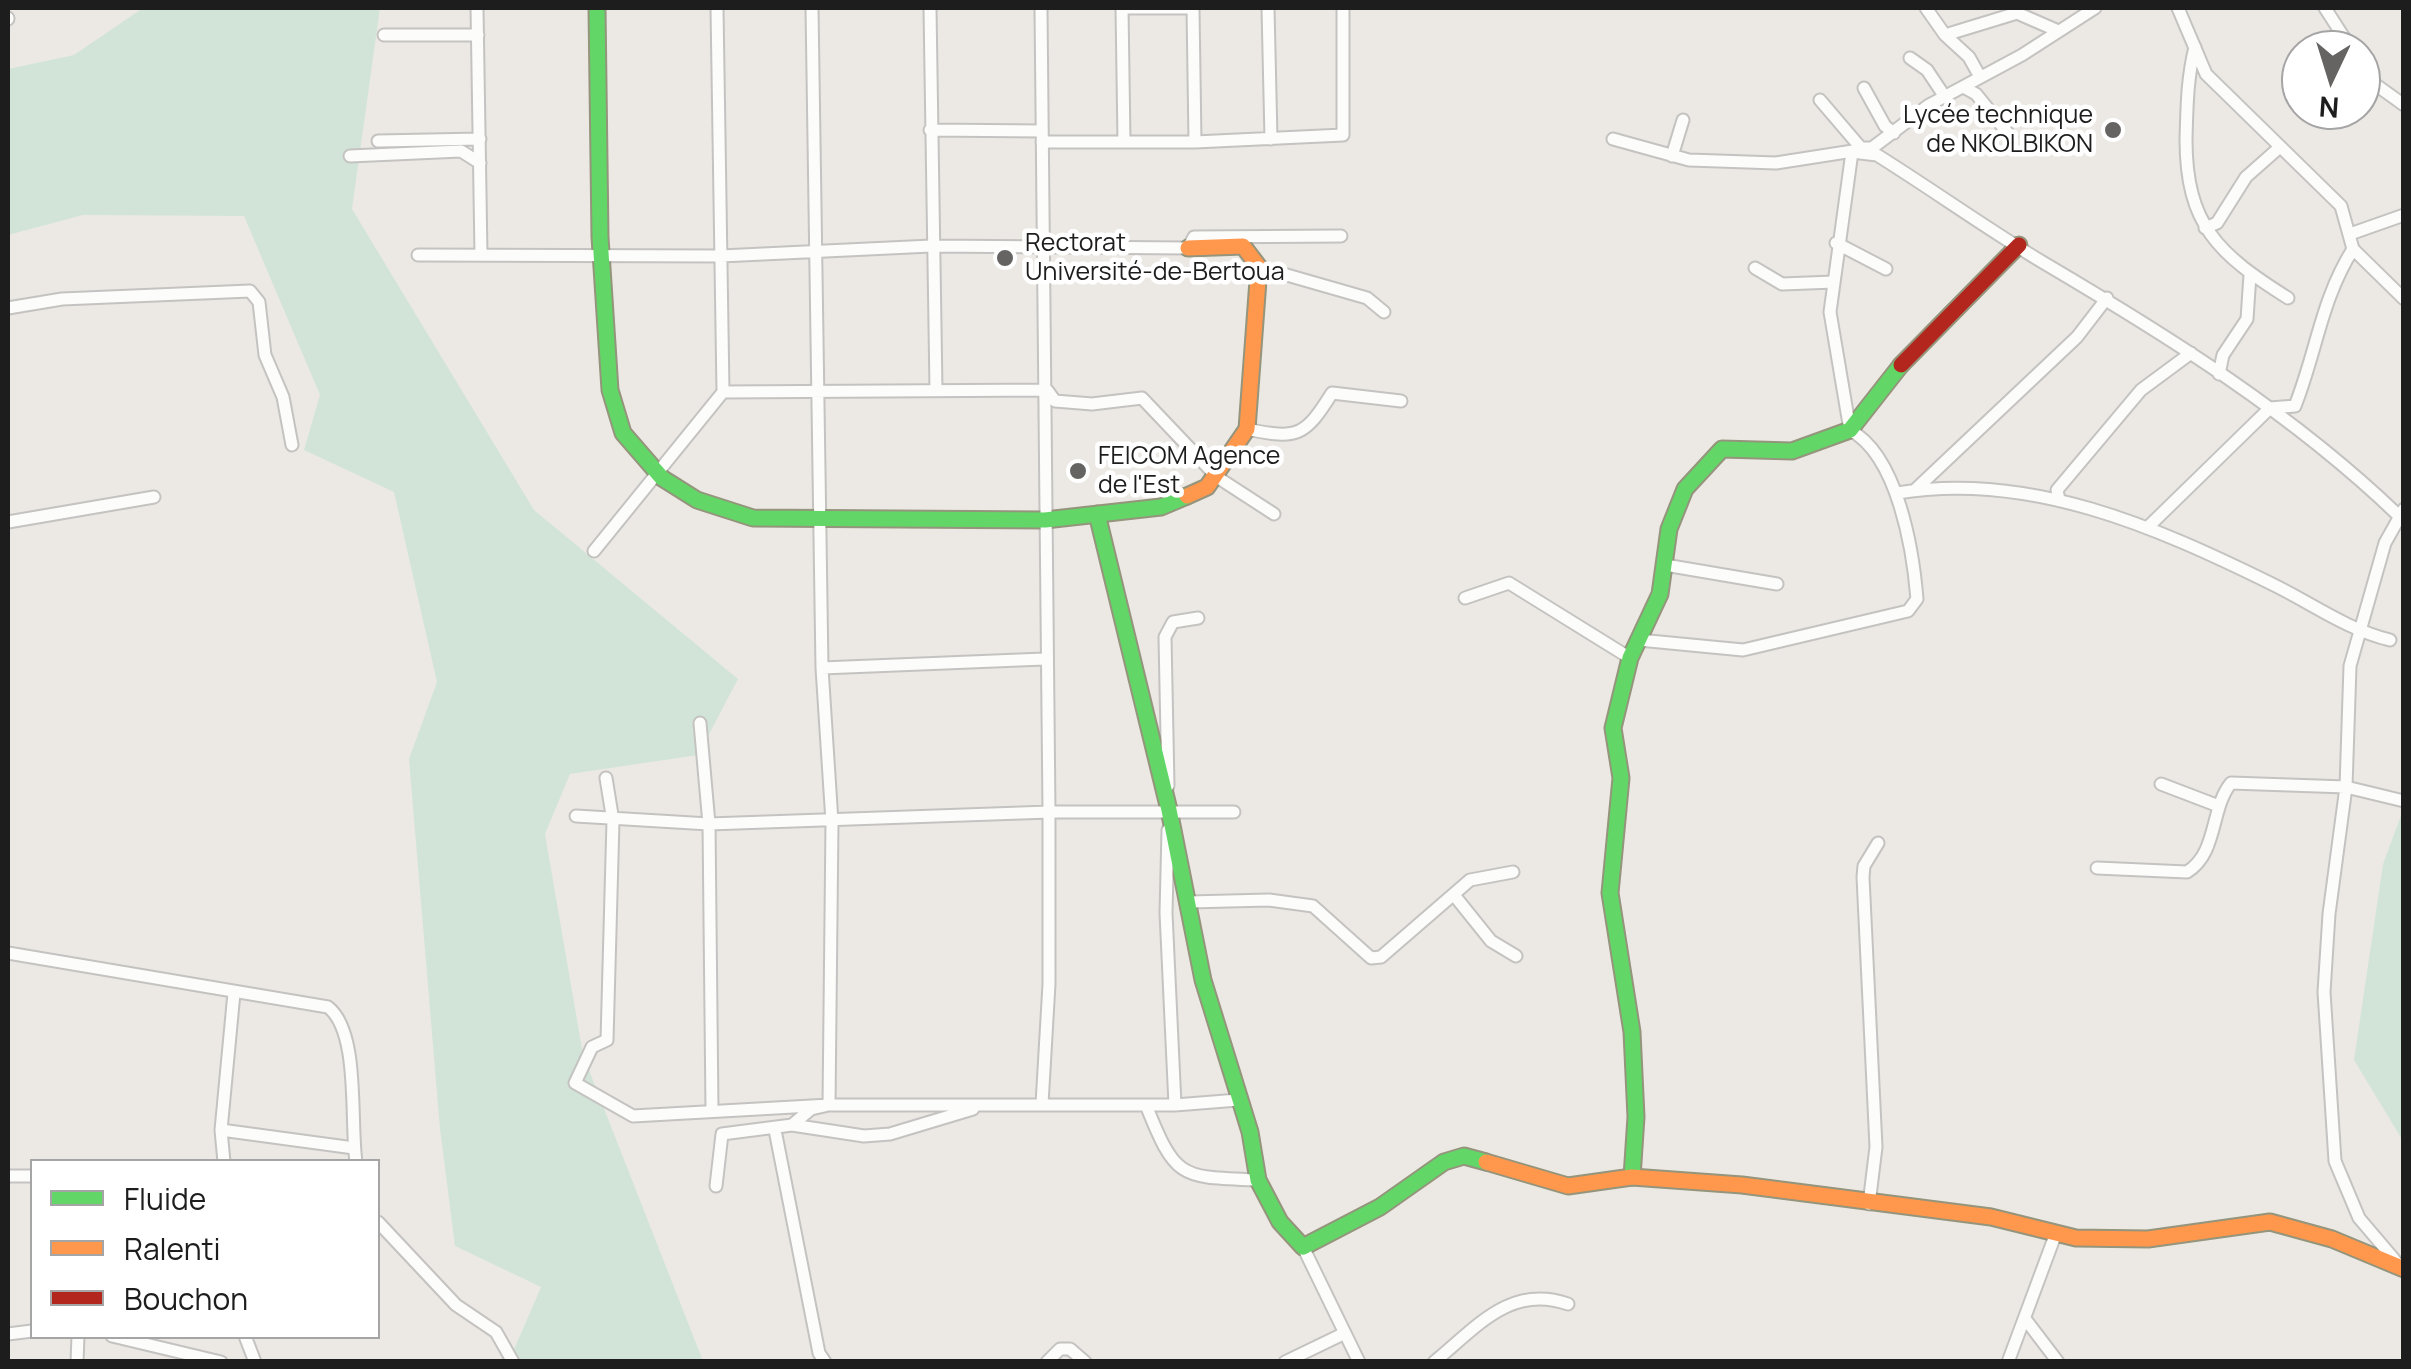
<!DOCTYPE html>
<html>
<head>
<meta charset="utf-8">
<style>
  body { margin:0 }
  #map { position:relative; width:2411px; height:1369px; overflow:hidden; background:#ece9e4; font-family:Manrope,sans-serif }
  canvas { display:block }
  .frame { position:absolute; inset:0; border:10px solid #1d1d1d; pointer-events:none }
  .legend { position:absolute; left:30px; top:1159px; width:350px; height:180px; box-sizing:border-box; background:#fff; border:2px solid #a5a5a5; margin:0; padding:12px 18px; list-style:none; font-size:30px; color:#1d1d1d }
  .legend li { display:flex; align-items:center; gap:20px; height:50px }
  .legend b { width:50px; border:2px solid #a5a5a5 }
  .north { position:absolute; left:2281px; top:30px; width:100px; height:100px; box-sizing:border-box; background:#fff; border:2px solid #a5a5a5; border-radius:50%; rotate:184deg; font-size:28px; font-weight:700; line-height:40px; text-align:center; color:#1d1d1d }
  .north::after { content:''; display:block; margin:auto; width:35px; height:45px; background:#656463; clip-path:polygon(50% 0,100% 100%,50% 72%,0 100%) }
</style>
</head>
<body>
<div id="map">
<canvas width="2411" height="1369"></canvas>
<div class="frame"></div>
<ul class="legend">
<li><b style="height:12px;background:#63d668"></b>Fluide</li>
<li><b style="height:12px;background:#ff974d"></b>Ralenti</li>
<li><b style="height:12px;background:#b3261e"></b>Bouchon</li>
</ul>
<div class="north">N</div>
</div>
<script>
const g = document.querySelector('canvas').getContext('2d');
g.lineJoin = 'round';
function fillPath(path, color) {
  g.fillStyle = color;
  g.fill(path, 'evenodd');
}
function strokePath(path, color, width, dash) {
  g.strokeStyle = color;
  g.lineWidth = width;
  g.lineCap = dash ? 'butt' : 'round';
  g.setLineDash(dash || []);
  g.stroke(path);
}
function drawText(font, color, halo, rows, align = 'center') {
  g.font = font + ' Manrope,sans-serif';
  g.lineWidth = 9;
  g.setLineDash([]);
  g.textBaseline = 'middle';
  g.strokeStyle = halo;
  g.fillStyle = color;
  for (const [text, x, y, turn = 0] of rows) {
    g.save();
    g.translate(x, y);
    g.rotate((+turn || 0) * Math.PI / 180);
    g.textAlign = isNaN(turn) ? turn : align;
    if (halo) g.strokeText(text, 0, 0);
    g.fillText(text, 0, 0);
    g.restore();
  }
}
fillPath(new Path2D(`
  M143 8H380L352 209 534 510 738 679 698 755 570 774 545 834 583 1055 703 1361H509L541 1287 455 1246 440 1129 409 759 437 682 394 492 304 450 320 395 244 216 83 215 8 235V69L74 55Z
  M2403 810 2404 1141H2403L2354 1060 2383 864Z`), '#d2e4d8');
const street = new Path2D(`
  M477 8 481 255
  M930 8 936 390
  M1041 8 1049 812V984L1042 1104
  M1122 8 1124 142
  M1122 8H1193
  M1193 8 1195 142
  M1268 8 1271 139
  M1926 8 1945 35 2017 13 2056 30
  M2178 8 2206 74 2341 206 2353 249 2404 299
  M2325 8 2352 50
  M8 18V19
  M384 35H478
  M1945 35 1969 57 1979 75
  M2195 47C2187 79 2187 107 2186 139 2186 225 2218 254 2288 298
  M1910 58 1927 70 1945 97
  M2361 65 2372 82 2404 105
  M1864 88 1885 126 1894 133
  M1965 88 1976 94 2011 137
  M1820 100 1861 148H1868
  M930 130 1042 131
  M1613 139 1689 160 1776 163 1872 148 1929 105 2022 55 2095 8
  M378 141 480 139
  M1042 142H1195L1343 135V8
  M1852 152 1877 155C1933 190 1987 229 2044 263 2168 336 2293 414 2398 515
  M350 156 461 151 480 163
  M1672 156 1683 120
  M2205 228 2217 223 2246 177 2280 147
  M2350 234 2404 215
  M1836 243 1886 269
  M418 255 721 256 931 246 1188 248 1194 237 1341 236
  M1259 267 1367 298 1384 312
  M1755 268 1782 284 1834 282
  M8 308 62 299 250 291 259 302 265 355 283 397 292 445
  M2219 374 2223 355 2247 319 2250 275
  M723 392 1047 390 1055 401 1092 404 1142 398 1217 477 1274 514
  M1247 429C1298 440 1305 436 1332 393L1401 401
  M1916 489 2077 337 2107 298
  M1897 493C2030 471 2156 527 2272 584 2313 604 2346 629 2390 640
  M2059 500 2057 490 2141 390 2191 353
  M8 522 154 497
  M2148 527 2270 408 2295 406C2317 350 2321 300 2353 249
  M594 551 723 392 717 8
  M1665 565 1777 584
  M1465 598 1509 583 1630 658
  M1639 640 1743 650 1908 611 1917 599C1913 550 1898 456 1850 430L1830 312 1852 152
  M822 668 1044 659
  M700 723 709 824 712 1110
  M606 778 613 821 607 1040 592 1047 575 1083 633 1116 829 1105H1175L1238 1100
  M2161 784 2216 805
  M1168 786 1165 637 1173 622 1198 618
  M576 816 709 824 1049 812H1234
  M1168 830 1166 913 1175 1105
  M2097 868 2187 872C2218 853 2210 809 2231 783L2346 787 2404 801
  M1454 895 1491 941 1516 956
  M1189 902 1269 900 1313 906 1371 958 1381 957 1470 880 1513 872
  M8 953 328 1007C360 1032 350 1120 356 1162
  M234 993 221 1130 354 1148
  M1146 1105C1176 1180 1180 1177 1258 1180
  M792 1125 811 1109 829 1105 832 822 822 668 812 8
  M221 1130 224 1162
  M775 1130 819 1353 825 1362
  M8 1176H32
  M716 1186 722 1134 792 1125 864 1136 890 1134 973 1109
  M1869 1204 1876 1147 1863 877 1864 866 1878 843
  M378 1222 456 1305 496 1332 513 1362
  M1303 1247 1359 1362
  M2399 1265 2359 1218 2335 1161 2324 992 2329 914 2346 787 2350 666 2385 543 2404 509
  M2026 1320 2058 1362
  M8 1334 32 1331
  M112 1336 221 1362
  M245 1336 255 1362
  M77 1362 78 1336
  M1047 1362 1060 1349H1070L1085 1362
  M1285 1362 1345 1333
  M1434 1362C1477 1327 1510 1284 1568 1304
  M2008 1362 2056 1233`);
const fast = new Path2D(`
  M597 8 600 237 610 390 623 433 662 478 697 500 753 518 1045 520 1161 507 1187 496
  M1097 514 1169 810 1203 980 1250 1132 1258 1180 1280 1222 1303 1247 1380 1207 1444 1162 1464 1156 1486 1162
  M1632 1177 1636 1117 1632 1032 1610 893 1621 778 1613 728 1630 658 1660 594 1669 529 1685 489 1722 449 1792 451 1850 430 1901 365`);
const slow = new Path2D(`
  M1187 496 1207 487 1247 429 1259 267 1243 246 1188 248
  M1486 1162 1568 1186 1632 1177 1742 1185 1991 1217 2076 1238 2148 1239 2270 1222 2332 1239 2404 1269`);
const jam = new Path2D(`
  M1901 365 2019 245`);
strokePath(street, '#c4c3c1', 15);
strokePath(fast, '#94957c', 19);
strokePath(slow, '#94957c', 19);
strokePath(jam, '#94957c', 19);
strokePath(street, '#fcfcfb', 11);
strokePath(fast, '#63d668', 15);
strokePath(slow, '#ff974d', 15);
strokePath(jam, '#b3261e', 15);
for (const [x, y, r, color] of [
  [2113,130,10,"#656463"],
  [1005,258,10,"#656463"],
  [1078,471,10,"#656463"]
]) {
  const dot = new Path2D();
  dot.arc(x, y, r, 0, 2 * Math.PI);
  g.fillStyle = color;
  g.fill(dot);
  strokePath(dot, '#fff', 4);
}
drawText('25px', '#1d1d1d', '#fff', [
  ["Lycée technique",2093,116,"right"],
  ["de NKOLBIKON",2093,145,"right"],
  ["Rectorat",1025,244],
  ["Université-de-Bertoua",1025,273],
  ["FEICOM Agence",1098,457],
  ["de l'Est",1098,486]
], 'left');
</script>
</body>
</html>
